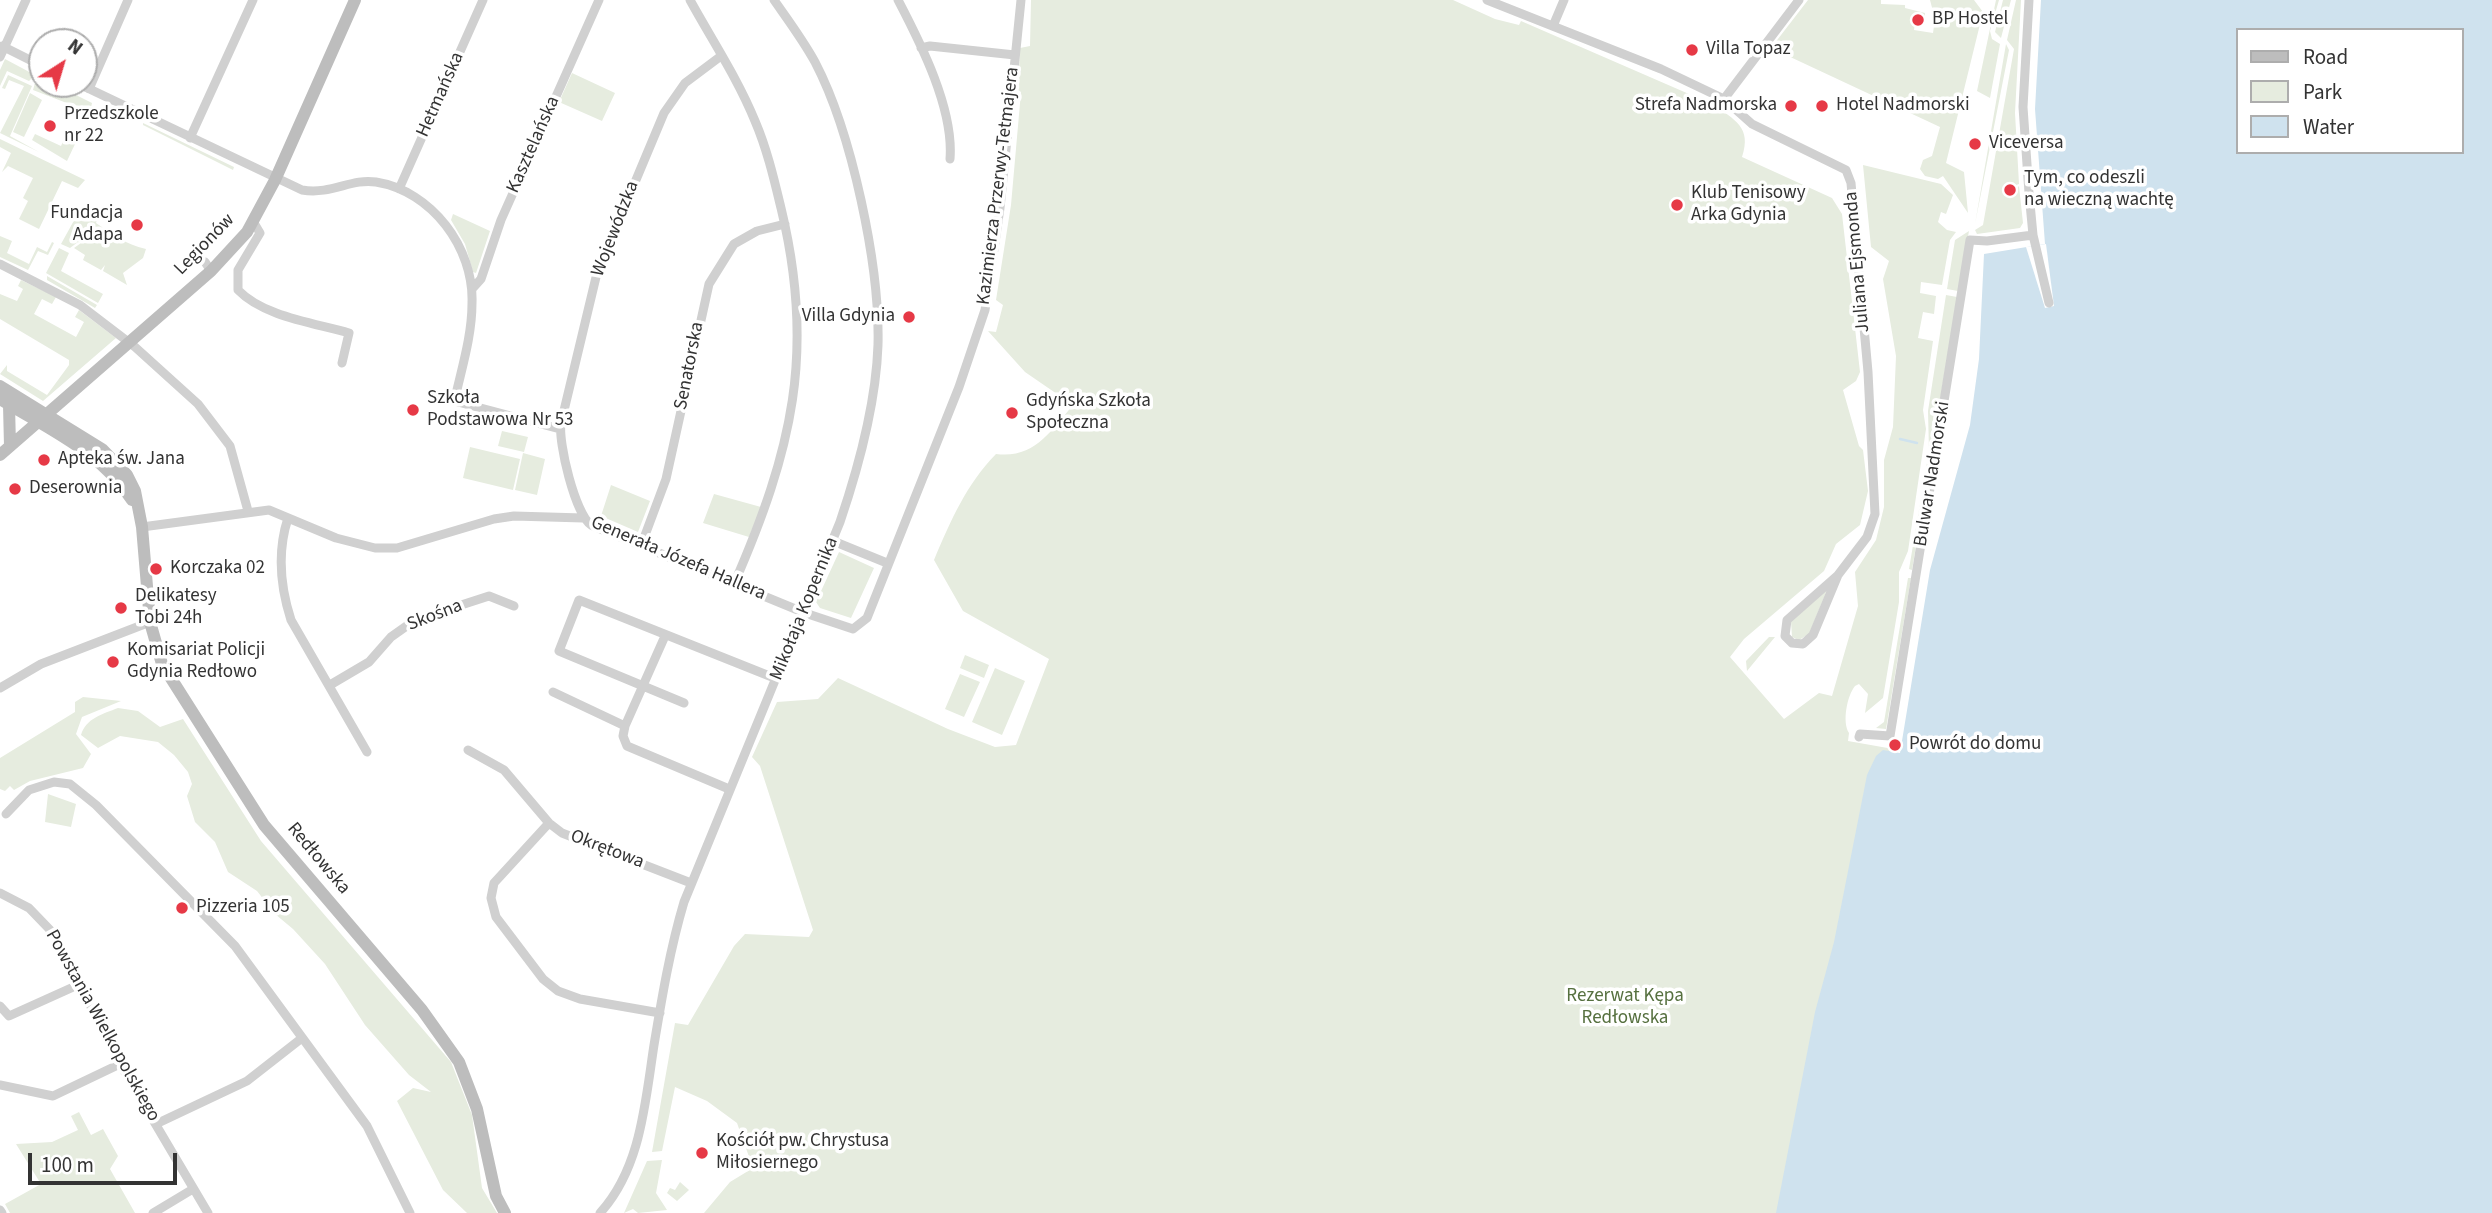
<!DOCTYPE html>
<html>
<head>
<meta charset="utf-8">
<style>
  body { margin:0 }
  #map { position:relative; width:2492px; height:1213px; overflow:hidden; background:#fff; font-family:"Source Sans 3",sans-serif }
  canvas { display:block }
  .legend { position:absolute; left:2236px; top:28px; width:228px; height:126px; box-sizing:border-box; background:#fff; border:2px solid #adadad; margin:0; padding:9px 12px; list-style:none; font-size:21px; color:#333 }
  .legend li { display:flex; align-items:center; gap:14px; height:35px }
  .legend b { width:35px; border:2px solid #adadad }
  .north { position:absolute; left:28px; top:28px; width:70px; height:70px; box-sizing:border-box; background:#fff; border:2px solid #adadad; border-radius:50%; rotate:37deg; font-size:19px; font-weight:700; line-height:28px; text-align:center; color:#333 }
  .north::after { content:''; display:block; margin:auto; width:24px; height:32px; background:#e63946; clip-path:polygon(50% 0,100% 100%,50% 72%,0 100%) }
  .scale { position:absolute; left:28px; top:1153px; width:149px; height:32px; box-sizing:border-box; border:4px solid #333; border-top:0; padding-left:9px; font-size:21px; line-height:24px; white-space:nowrap; color:#333; -webkit-text-stroke:5px #fff; paint-order:stroke }
</style>
</head>
<body>
<div id="map">
<canvas width="2492" height="1213"></canvas>
<ul class="legend">
<li><b style="height:9px;background:#bdbdbd"></b>Road</li>
<li><b style="height:19px;background:#e6ecdf"></b>Park</li>
<li><b style="height:19px;background:#cfe2ee"></b>Water</li>
</ul>
<div class="north">N</div>
<div class="scale">100 m</div>
</div>
<script>
const g = document.querySelector('canvas').getContext('2d');
g.lineJoin = 'round';
function fillPath(path, color) {
  g.fillStyle = color;
  g.fill(path, 'evenodd');
}
function strokePath(path, color, width, dash) {
  g.strokeStyle = color;
  g.lineWidth = width;
  g.lineCap = dash ? 'butt' : 'round';
  g.setLineDash(dash || []);
  g.stroke(path);
}
function drawText(font, color, halo, rows, align = 'center') {
  g.font = font + ' "Source Sans 3",sans-serif';
  g.lineWidth = 7;
  g.setLineDash([]);
  g.textBaseline = 'middle';
  g.strokeStyle = halo;
  g.fillStyle = color;
  for (const [text, x, y, turn = 0] of rows) {
    g.save();
    g.translate(x, y);
    g.rotate((+turn || 0) * Math.PI / 180);
    g.textAlign = isNaN(turn) ? turn : align;
    if (halo) g.strokeText(text, 0, 0);
    g.fillText(text, 0, 0);
    g.restore();
  }
}
fillPath(new Path2D(`
  M1031 0H1453L1495 19 1519 25 1521 21 1712 104C1735 120 1752 127 1742 157L1832 198 1842 214 1860 372 1856 381 1843 390 1859 446 1863 450 1868 491 1860 525 1836 544 1824 571 1744 639 1730 657 1784 719 1819 693 1832 696 1858 606 1855 572 1876 540 1884 507V460L1893 427 1896 356 1883 279 1889 261 1871 247 1863 165 1941 184 1953 195 1946 214 1941 212 1938 222 1947 230 1956 232 1950 240 1942 285 1921 282 1920 293 1936 296 1934 314 1923 312 1918 338 1933 341 1923 410 1926 429 1908 551 1899 572V602L1883 698 1865 713 1868 694 1859 684 1855 686C1847 696 1842 722 1849 733L1848 741 1899 750 1869 836 1799 1213H704L730 1182 753 1168 737 1123 707 1101 675 1087 662 1151 652 1152 675 1023 688 1025 734 946 745 934 809 937 813 930 760 766 752 757 777 702 818 699 838 678 948 729 995 747 1016 745 1049 659 963 611 934 560C951 520 966 485 996 454 1034 459 1051 431 1073 405L1025 372 988 331 996 332 1003 305 996 300 1011 205 1021 92 1018 90 1020 48 1030 46Z
  M1808 0H1881V4L1905 5V8L1925 13 1924 25 1915 23 1914 30 1933 33 1935 19 1930 0H1974L1983 12 1946 163 1964 172 1968 213 1943 176 1938 179 1925 176 1920 169 1923 160 1932 156 1940 127 1771 48Z
  M1996 0H1999L1990 31 1992 39 2000 44 1990 98 1977 91Z
  M2003 0H2011L2001 38 1995 32Z
  M2016 0H2021L2015 113 2019 184 2005 189 2009 196 2019 186 2023 223 2020 228 1977 234 1975 230 1983 225 2014 49 2007 40Z
  M2006 44 2009 50 1975 224Z
  M5 59 35 75 29 81 7 71 0 86V70Z
  M572 73 615 93 602 121 559 102Z
  M8 75 32 86 10 136 39 152 0 133 24 86 9 80 5 89 2 88Z
  M37 76 42 78V84H54L92 103 90 112 33 90Z
  M30 93 42 100 24 137 13 132Z
  M143 123 234 167 233 170 143 125Z
  M35 134 61 146 65 137 76 142 67 161 32 140Z
  M0 139 85 180 78 188 62 181 39 229 19 219 28 201 23 198 33 178 8 166 2 172 11 153 0 147Z
  M82 206 99 214 96 223C113 235 125 244 146 249L143 258 123 273 127 285 103 271 105 265 101 270 83 260 85 255 74 248 81 243 78 242 70 248 61 244Z
  M453 214 490 231 476 273 473 272 465 244 451 220Z
  M1969 231 1958 291 1947 289 1955 240Z
  M0 236 12 241 7 253 29 264 37 247 47 252 52 242 54 243 48 255 38 251 28 270 0 257Z
  M59 248 69 253 61 271 103 294 98 303 46 273Z
  M47 276 97 305 95 308 47 280Z
  M21 280 56 297 52 304 42 299 34 314 76 337 84 322 75 317 79 310 116 338 43 401 0 374 7 365V371L47 395 69 365V360L0 319V294L17 301 23 289 18 286Z
  M1946 295 1957 297 1912 570 1909 569 1929 451 1928 411Z
  M502 431 528 437 524 452 498 446Z
  M470 447 520 459 513 490 463 478Z
  M523 453 545 459 537 495 515 490Z
  M611 485 650 501 638 532 601 516Z
  M714 494 761 507 749 537 703 523Z
  M839 552 874 568 851 618 820 608 816 602Z
  M1908 578H1911L1886 729 1876 728 1884 722Z
  M1827 590 1809 634 1799 640 1792 637 1791 621Z
  M1769 637H1775L1747 671 1746 661Z
  M965 655 989 665 984 678 960 668Z
  M995 668 1025 681 1002 735 972 722Z
  M960 674 980 682 964 717 945 709Z
  M83 697 121 701 82 717 76 734 91 754 83 768 30 781 14 790 10 786 5 791 0 789V758L75 712V702Z
  M118 708 138 711 160 727 183 719 261 841 451 1062 472 1115 482 1188 497 1213H467L443 1190 397 1101 413 1088 431 1092 409 1075 365 1025 325 964 293 929 275 914 257 891 228 872 215 842 195 822 187 796 192 784 188 772 174 755 158 742 120 736 98 748 81 735C86 718 103 714 118 708Z
  M48 794 76 804 71 827 45 822Z
  M79 1112 91 1135 103 1129 118 1156 110 1169 135 1213H10L5 1204 41 1184 16 1144 52 1142 78 1130 71 1116Z
  M662 1160 656 1193 667 1210 638 1213 633 1209 624 1213 647 1161Z
  M680 1182 689 1190 677 1201 667 1193 670 1188 675 1190Z`), '#e6ecdf');
fillPath(new Path2D(`
  M2041 0H2492V1213H1776L1815 1012 1834 942 1867 775 1876 756 1883 750 1900 753 1930 570 1970 425 1979 359 1984 254 2045 244 2035 109ZM2238 30H2462V152H2238Z`), '#cfe2ee');
fillPath(new Path2D(`
  M2046 244 2054 306 2045 308 2026 247Z`), '#fff');
strokePath(new Path2D(`
  M1900 439 1917 443`), '#cfe2ee', 2.5);
strokePath(new Path2D(`
  M690 0C712 40 738 79 755 121 767 149 774 179 781 208 816 352 792 451 734 584
  M898 0C921 44 954 109 950 159
  M1487 0 1661 69 1724 99 1752 124 1846 170 1851 183 1868 372 1875 514 1867 537 1838 575 1813 635 1803 644 1792 643 1785 636 1787 620 1838 575
  M2029 0 2023 107 2029 193 2033 235 2049 303
  M1553 26 1564 0
  M2 46 42 66
  M921 48 930 46 1015 55
  M721 56 685 83 664 113 597 273 561 423C558 443 575 513 591 525L805 613 853 629 867 618 959 387 985 310 1000 208 1021 0
  M0 57 26 0
  M79 84 302 190C332 195 351 178 376 182 432 191 474 248 472 303 472 334 463 364 456 394L458 402 560 429
  M89 89 128 0
  M1724 99 1799 0
  M190 138 253 0
  M399 189 483 0
  M254 223 260 233 238 270V290C264 317 315 323 349 333L342 363
  M205 262 211 271
  M0 264 80 305 135 347 198 404 230 446 248 511
  M472 289 481 279 501 220 599 0
  M288 518C277 552 280 586 291 620L367 752
  M142 527 269 510 336 538 375 548H397L494 519 514 516 583 518
  M833 541 887 563
  M641 546 666 479 709 284 734 244 757 231 785 224
  M665 636 625 726 623 736 627 746 729 789
  M330 685 369 662 391 637 415 620 489 596 514 606
  M0 688 41 664 150 622
  M553 692 625 726
  M684 703 559 651 579 600 777 679
  M1859 737 1860 734 1890 736 1970 240 1987 241 2033 235
  M468 750 504 770 549 823 562 833 691 883
  M6 814 29 790 54 782 70 784 96 805 235 946 367 1126 410 1213
  M549 823 494 883 491 898 496 917 543 979 558 991 580 999 660 1013
  M0 893 29 908 54 934 120 1064 208 1213
  M0 1006 9 1016 80 984
  M0 1085 53 1096 120 1064
  M156 1124 247 1081 302 1038
  M0 1210 2 1213
  M153 1213 193 1189
  M600 1213C641 1168 645 1103 654 1045 662 997 670 949 684 902L840 522C859 466 876 404 878 345 880 266 852 133 815 62 803 40 788 20 774 0`), '#d0d0d0', 9);
strokePath(new Path2D(`
  M0 386 102 449 127 475 135 491 142 527 150 622 162 664 264 825 422 1010 459 1062 477 1109 496 1196 505 1213
  M0 399C46 428 102 452 132 500
  M9 405 10 446
  M0 455 211 271 247 232 275 180 355 0`), '#bdbdbd', 12);
for (const [x, y, r, color] of [
  [1918,20,7,"#e63946"],
  [1692,50,7,"#e63946"],
  [1791,106,7,"#e63946"],
  [1822,106,7,"#e63946"],
  [50,126,7,"#e63946"],
  [1975,144,7,"#e63946"],
  [2010,190,7,"#e63946"],
  [1677,205,7,"#e63946"],
  [137,225,7,"#e63946"],
  [909,317,7,"#e63946"],
  [413,410,7,"#e63946"],
  [1012,413,7,"#e63946"],
  [44,460,7,"#e63946"],
  [15,489,7,"#e63946"],
  [156,569,7,"#e63946"],
  [121,608,7,"#e63946"],
  [113,662,7,"#e63946"],
  [1895,745,7,"#e63946"],
  [182,908,7,"#e63946"],
  [702,1153,7,"#e63946"]
]) {
  const dot = new Path2D();
  dot.arc(x, y, r, 0, 2 * Math.PI);
  g.fillStyle = color;
  g.fill(dot);
  strokePath(dot, '#fff', 2.5);
}
drawText('19px', '#333', '#fff', [
  ["BP Hostel",1932,20],
  ["Villa Topaz",1706,50],
  ["Strefa Nadmorska",1777,106,"right"],
  ["Hotel Nadmorski",1836,106],
  ["Przedszkole",64,115],
  ["nr 22",64,137],
  ["Viceversa",1989,144],
  ["Tym, co odeszli",2024,179],
  ["na wieczną wachtę",2024,201],
  ["Klub Tenisowy",1691,194],
  ["Arka Gdynia",1691,216],
  ["Fundacja",123,214,"right"],
  ["Adapa",123,236,"right"],
  ["Villa Gdynia",895,317,"right"],
  ["Szkoła",427,399],
  ["Podstawowa Nr 53",427,421],
  ["Gdyńska Szkoła",1026,402],
  ["Społeczna",1026,424],
  ["Apteka św. Jana",58,460],
  ["Deserownia",29,489],
  ["Korczaka 02",170,569],
  ["Delikatesy",135,597],
  ["Tobi 24h",135,619],
  ["Komisariat Policji",127,651],
  ["Gdynia Redłowo",127,673],
  ["Powrót do domu",1909,745],
  ["Pizzeria 105",196,908],
  ["Kościół pw. Chrystusa",716,1142],
  ["Miłosiernego",716,1164]
], 'left');
drawText('19px', '#333', '#fff', [
  ["Hetmańska",441,95,-66],
  ["Kasztelańska",534,145,-66],
  ["Kazimierza Przerwy-Tetmajera",999,186,-83],
  ["Wojewódzka",616,229,-69],
  ["Legionów",205,245,-46],
  ["Juliana Ejsmonda",1858,262,-95],
  ["Senatorska",690,366,-79],
  ["Bulwar Nadmorski",1933,474,-81],
  ["Generała Józefa Hallera",678,559,23],
  ["Mikołaja Kopernika",805,609,-68],
  ["Skośna",435,616,-21],
  ["Okrętowa",607,850,21],
  ["Redłowska",318,859,50],
  ["Powstania Wielkopolskiego",102,1026,61]
]);
drawText('19px', '#56703f', '#fff', [
  ["Rezerwat Kępa",1625,997],
  ["Redłowska",1625,1019]
]);
</script>
</body>
</html>
